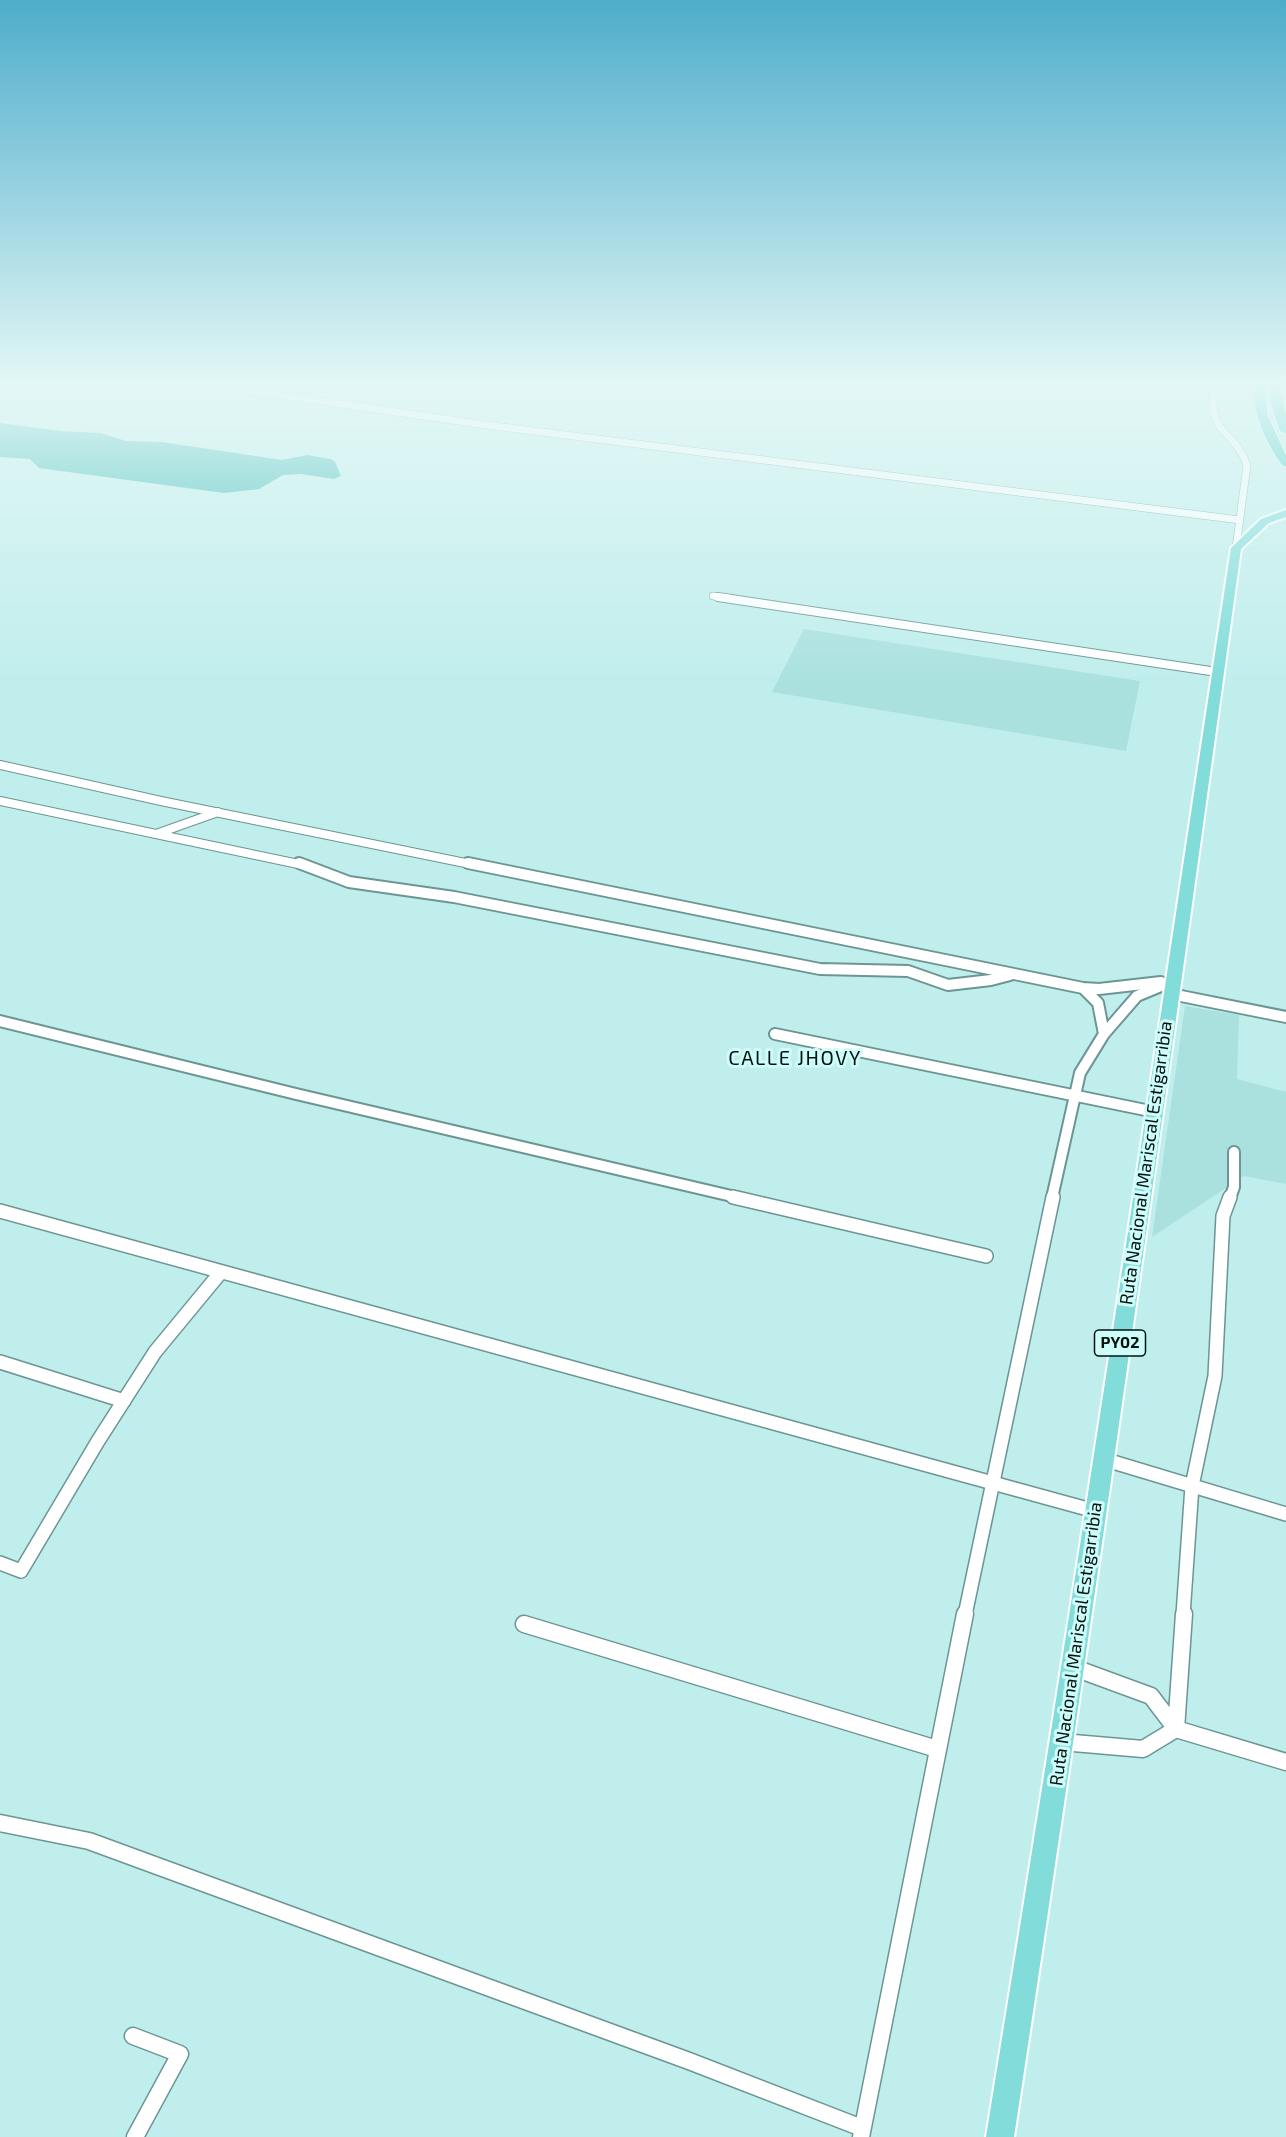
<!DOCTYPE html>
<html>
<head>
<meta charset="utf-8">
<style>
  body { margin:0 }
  canvas { display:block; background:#c0eeec }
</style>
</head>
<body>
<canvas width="1286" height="2137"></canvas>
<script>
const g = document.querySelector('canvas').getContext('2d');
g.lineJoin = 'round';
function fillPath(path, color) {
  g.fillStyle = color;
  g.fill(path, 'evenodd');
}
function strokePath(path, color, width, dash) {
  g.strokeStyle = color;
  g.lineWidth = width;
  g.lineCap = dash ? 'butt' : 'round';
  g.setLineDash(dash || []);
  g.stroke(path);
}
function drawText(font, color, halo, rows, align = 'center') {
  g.font = font + ' "Exo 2",sans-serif';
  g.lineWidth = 6;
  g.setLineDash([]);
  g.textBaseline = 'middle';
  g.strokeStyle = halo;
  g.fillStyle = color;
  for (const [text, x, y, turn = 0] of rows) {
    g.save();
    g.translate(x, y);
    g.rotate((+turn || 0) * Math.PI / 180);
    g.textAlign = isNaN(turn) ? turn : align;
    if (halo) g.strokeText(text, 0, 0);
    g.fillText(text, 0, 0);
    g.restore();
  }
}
fillPath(new Path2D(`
  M804 629 1140 681 1126 751 772 692Z
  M1185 1006 1239 1015 1237 1079 1286 1092V1184L1244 1176 1152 1237Z`), '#aae1df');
fillPath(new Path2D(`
  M0 423 61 431 100 433 126 441 162 442 282 460 307 455 331 459 335 462 341 476 334 479 301 474 283 475 259 489 224 493 39 468 30 459 0 457Z`), '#2eb5b1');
const streetFar4 = new Path2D(`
  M209 385 486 425 1240 520
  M1214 385C1207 438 1233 426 1247 465L1236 548
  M713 596 728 598`);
const streetFar3 = new Path2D(`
  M718 597 1217 672
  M0 765 161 801 475 865
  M0 801 156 834 218 812
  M156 834 303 865`);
const streetFar2 = new Path2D(`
  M299 863 349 882 454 897 820 969 908 971 948 985 991 980 1010 975
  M468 863 1083 988 1099 989 1161 982
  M1083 988 1098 1003 1104 1034
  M1171 994 1286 1017
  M0 1021 296 1094 740 1198
  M775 1034 1155 1112
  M1052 1198 1080 1073 1104 1034 1137 996 1173 981
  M1230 1198 1234 1187V1152`);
const streetFar1 = new Path2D(`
  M733 1197 986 1256
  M0 1211 1095 1511
  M0 1362 124 1401
  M1103 1459 1286 1514
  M0 1563 21 1571 98 1441 155 1352 221 1272
  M965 1615 1053 1197
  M1183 1615 1192 1486 1215 1376 1223 1216 1230 1197`);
const street = new Path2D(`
  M524 1624 937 1749
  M1072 1667 1151 1696 1176 1729 1286 1762
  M1062 1742 1143 1749 1176 1729 1184 1614
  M0 1823 89 1841 689 2061 862 2128
  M133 2036 180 2054 135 2137
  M861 2137 965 1614`);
const primary = new Path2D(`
  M1286 510V517L1269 523 1241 549C1168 1079 1095 1608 1014 2137H986C1073 1608 1151 1078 1231 548L1261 519Z`);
const highway = new Path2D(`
  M1254 385H1264L1268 416 1286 455V467L1282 465C1265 441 1253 415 1254 385Z
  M1270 385H1280L1286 415V434L1280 431 1271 405Z`);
strokePath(streetFar4, '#6b9694', 8);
strokePath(streetFar3, '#6b9694', 10);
strokePath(streetFar2, '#6b9694', 14);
strokePath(streetFar1, '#6b9694', 16);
strokePath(street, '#6b9694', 19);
strokePath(primary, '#fff', 4);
strokePath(highway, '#fff', 2);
strokePath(streetFar4, '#fff', 7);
strokePath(streetFar3, '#fff', 8);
strokePath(streetFar2, '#fff', 10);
strokePath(streetFar1, '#fff', 13);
strokePath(street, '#fff', 16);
fillPath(primary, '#81dcda');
fillPath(highway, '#2dc5c1');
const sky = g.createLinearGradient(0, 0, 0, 684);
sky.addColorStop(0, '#4dadcb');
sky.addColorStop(0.56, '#e3f7f6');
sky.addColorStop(1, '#e3f7f600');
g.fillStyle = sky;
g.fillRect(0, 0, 1286, 684);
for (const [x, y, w] of [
  [1120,1343,51]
]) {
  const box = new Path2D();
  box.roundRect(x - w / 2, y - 13, w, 26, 4.5);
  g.fillStyle = '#cdfcf9';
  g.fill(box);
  strokePath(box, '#031312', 1.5);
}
drawText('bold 16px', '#031312', null, [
  ["PY02",1120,1343]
]);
drawText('18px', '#031312', '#cdfcf9', [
  ["Ruta Nacional Mariscal Estigarribia",1146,1163,-82],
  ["Ruta Nacional Mariscal Estigarribia",1076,1644,-82]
]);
g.letterSpacing = '1.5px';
drawText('20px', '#031312', '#cdfcf9', [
  ["CALLE JHOVY",795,1058]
]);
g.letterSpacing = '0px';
</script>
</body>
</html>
